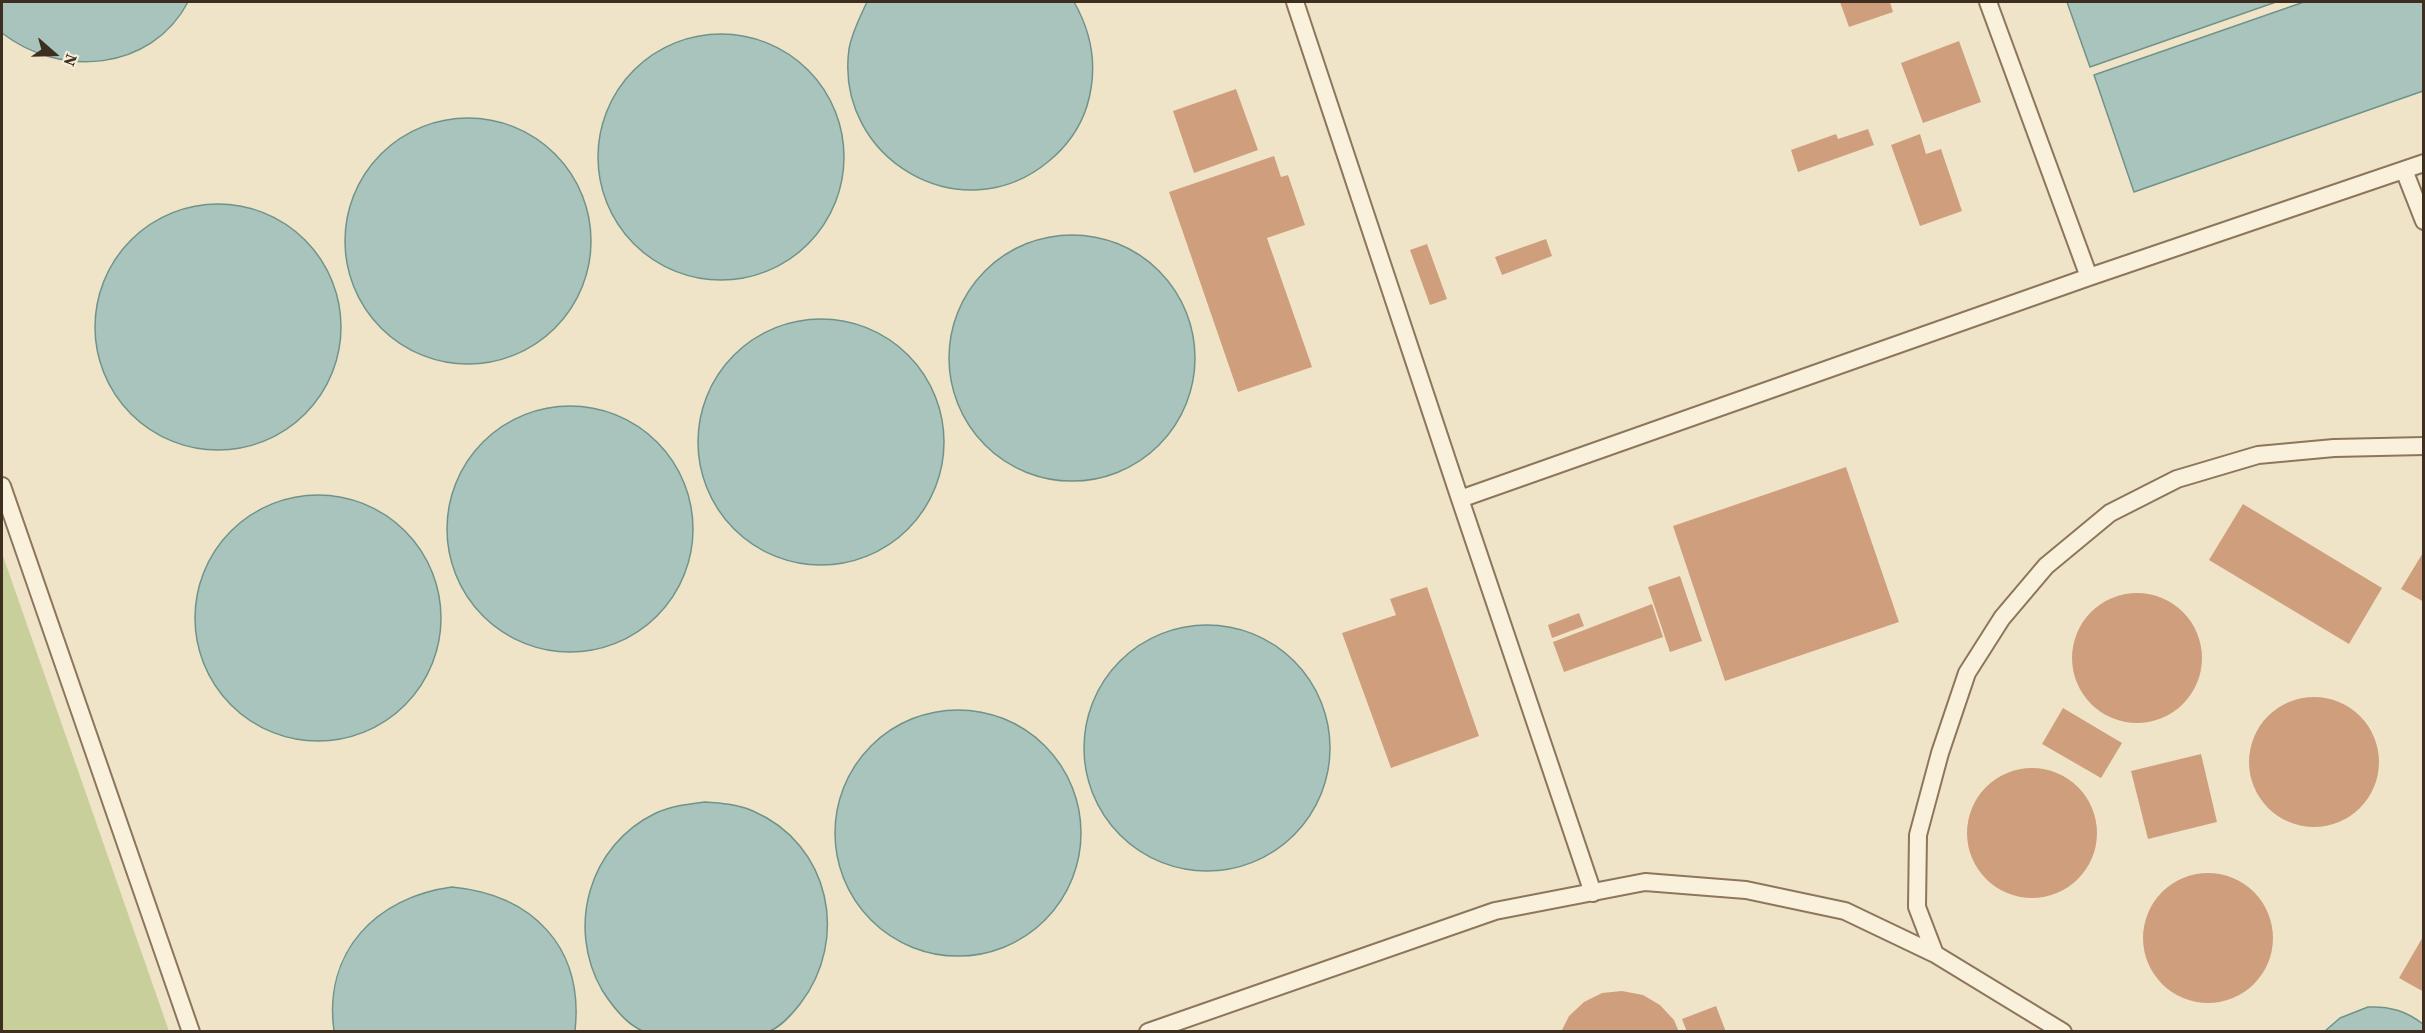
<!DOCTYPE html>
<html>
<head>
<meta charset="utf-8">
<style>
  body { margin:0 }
  #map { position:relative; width:2425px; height:1033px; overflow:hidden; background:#f0e4c8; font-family:"Source Serif 4",serif }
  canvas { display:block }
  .frame { position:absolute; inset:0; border:3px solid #3d2e20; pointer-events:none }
  .north { position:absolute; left:24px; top:24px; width:60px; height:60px; -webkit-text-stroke:4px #f7eed8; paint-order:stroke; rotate:110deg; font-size:16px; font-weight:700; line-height:24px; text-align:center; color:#3d2e20 }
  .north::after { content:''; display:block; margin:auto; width:21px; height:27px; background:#3d2e20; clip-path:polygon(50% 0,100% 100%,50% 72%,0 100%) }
</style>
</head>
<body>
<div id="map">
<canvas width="2425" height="1033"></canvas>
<div class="frame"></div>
<div class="north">N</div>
</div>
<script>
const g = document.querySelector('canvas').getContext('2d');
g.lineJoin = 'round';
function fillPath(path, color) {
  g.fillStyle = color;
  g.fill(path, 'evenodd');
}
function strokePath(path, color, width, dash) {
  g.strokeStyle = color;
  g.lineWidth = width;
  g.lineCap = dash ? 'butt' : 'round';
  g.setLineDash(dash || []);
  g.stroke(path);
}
fillPath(new Path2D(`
  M2 553 169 1031H2Z`), '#c9cf9b');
const water = new Path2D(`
  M2 2H188C151 72 60 78 2 33Z
  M867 2H1074C1093 35 1098 69 1087 106 1080 128 1066 147 1049 161 962 234 834 159 849 49 852 32 860 17 867 2Z
  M2067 2H2276L2090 67Z
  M2304 2H2423V91L2134 192 2094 75Z
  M598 157a123 123 0 1 1 246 0a123 123 0 1 1-246 0Z
  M345 241a123 123 0 1 1 246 0a123 123 0 1 1-246 0Z
  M95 327a123 123 0 1 1 246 0a123 123 0 1 1-246 0Z
  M949 358a123 123 0 1 1 246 0a123 123 0 1 1-246 0Z
  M698 442a123 123 0 1 1 246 0a123 123 0 1 1-246 0Z
  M447 529a123 123 0 1 1 246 0a123 123 0 1 1-246 0Z
  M195 618a123 123 0 1 1 246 0a123 123 0 1 1-246 0Z
  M1084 748a123 123 0 1 1 246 0a123 123 0 1 1-246 0Z
  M835 833a123 123 0 1 1 246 0a123 123 0 1 1-246 0Z
  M704 802C721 803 737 804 753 811 830 844 850 939 800 1004 793 1013 778 1030 766 1032 753 1033 652 1033 643 1031 627 1025 611 1004 602 990 566 927 589 845 656 813 671 806 688 804 704 802Z
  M452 887C534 895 584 948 575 1031H334C323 952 376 897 452 887Z
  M2368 1007C2390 1006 2406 1011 2423 1024V1031H2325L2340 1018Z`);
fillPath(water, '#a9c4bc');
strokePath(water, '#6f938a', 1.5);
fillPath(new Path2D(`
  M1840 2H1890L1893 12 1849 27Z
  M1959 41 1981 102 1923 123 1901 63Z
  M1236 89 1258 150 1194 173 1173 111Z
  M1868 129 1874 145 1798 172 1791 150 1836 134 1838 139Z
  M1920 134 1926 154 1941 149 1962 211 1920 226 1891 145Z
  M1274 156 1281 177 1288 175 1305 225 1267 238 1312 367 1238 392 1169 192Z
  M1546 239 1552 256 1502 275 1495 257Z
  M1427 244 1447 299 1430 305 1410 250Z
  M1846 467 1899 622 1725 681 1673 526Z
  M2243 504 2382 588 2349 644 2209 560Z
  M2424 551V602L2401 589Z
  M1680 576 1702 641 1670 652 1648 587Z
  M1427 587 1479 736 1391 768 1342 633 1396 615 1390 599Z
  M2072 658a65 65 0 1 1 130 0a65 65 0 1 1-130 0Z
  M1652 604 1663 637 1564 672 1553 642Z
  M1579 613 1584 626 1552 638 1548 625Z
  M2249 762a65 65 0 1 1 130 0a65 65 0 1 1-130 0Z
  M2063 708 2122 743 2101 778 2042 744Z
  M2201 754 2217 822 2148 839 2131 771Z
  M1967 833a65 65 0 1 1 130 0a65 65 0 1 1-130 0Z
  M2143 938a65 65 0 1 1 130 0a65 65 0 1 1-130 0Z
  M2424 935V992L2399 978Z
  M1622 991 1643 995 1660 1005 1674 1020 1679 1032H1561L1569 1016 1584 1002 1602 993Z
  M1716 1006 1726 1032H1687L1682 1019Z`), '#cf9f7d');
const service = new Path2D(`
  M1295 2 1460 499 2089 277 2424 163
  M1988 2 2089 277
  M2404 170 2424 221
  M2 486 191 1032
  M1460 499 1593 893
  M1148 1032 1495 911 1645 882 1746 890 1845 911 1935 954
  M2063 1032 1935 954 1917 907 1918 835 1940 753 1967 673 2002 618 2046 566 2110 513 2177 479 2258 455 2334 448 2424 446`);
strokePath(service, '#8d765c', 20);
strokePath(service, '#faf1dc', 16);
</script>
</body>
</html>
